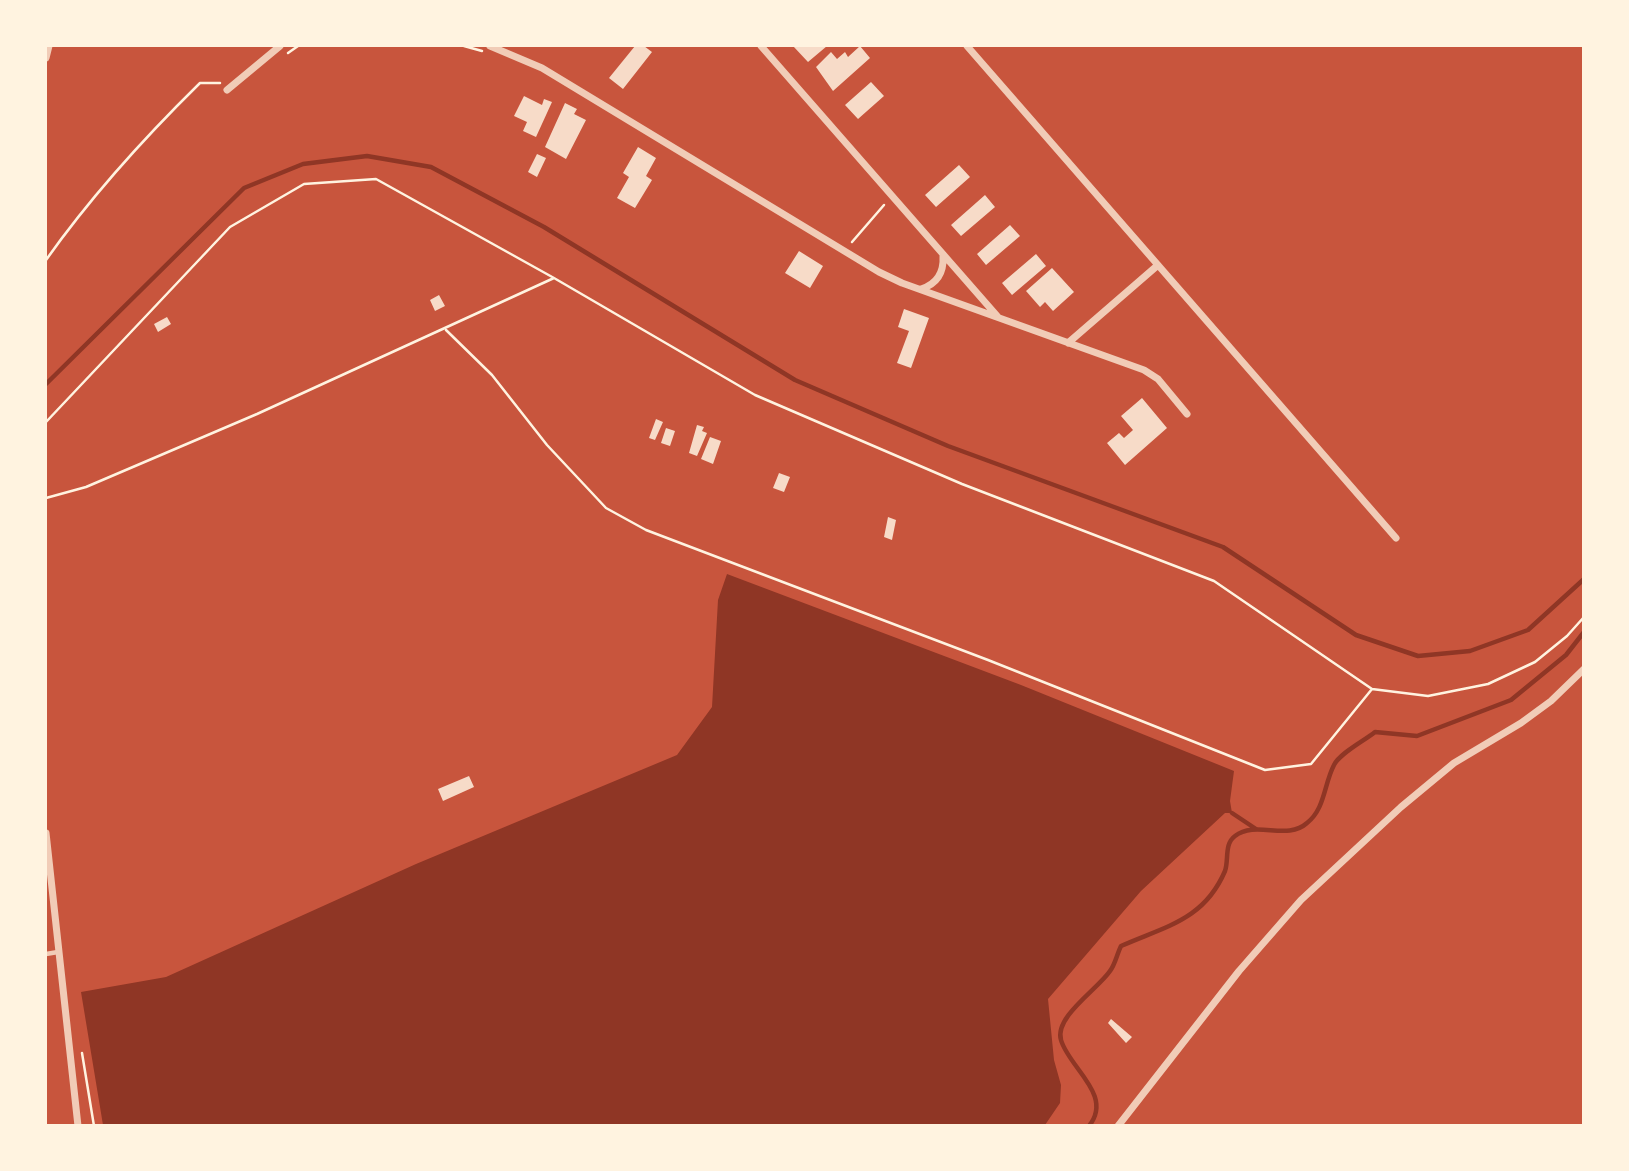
<!DOCTYPE html>
<html>
<head>
<meta charset="utf-8">
<style>
  body { margin:0 }
  #map { position:relative; width:1629px; height:1171px; overflow:hidden; background:#c8553d; font-family:"Public Sans",sans-serif }
  canvas { display:block }
  .frame { position:absolute; inset:0; border:47px solid #fff3e0; pointer-events:none }
</style>
</head>
<body>
<div id="map">
<canvas width="1629" height="1171"></canvas>
<div class="frame"></div>
</div>
<script>
const g = document.querySelector('canvas').getContext('2d');
g.lineJoin = 'round';
function fillPath(path, color) {
  g.fillStyle = color;
  g.fill(path, 'evenodd');
}
function strokePath(path, color, width, dash) {
  g.strokeStyle = color;
  g.lineWidth = width;
  g.lineCap = dash ? 'butt' : 'round';
  g.setLineDash(dash || []);
  g.stroke(path);
}
fillPath(new Path2D(`
  M727 574 1021 685 1234 771 1230 801 1232 813H1225L1141 891 1048 999 1054 1060 1061 1085 1060 1103 1045 1125H103L81 992 166 977 416 864 677 755 712 707 718 600Z`), '#8f3625');
strokePath(new Path2D(`
  M46 384 244 188 303 164 367 156 431 167 544 227 795 380 948 446 1223 547 1356 635 1418 656 1470 651 1528 630 1584 579
  M1232 813 1256 829
  M1089 1126C1114 1095 1069 1068 1061 1040 1054 1017 1098 989 1110 971 1115 965 1117 954 1121 946 1166 926 1204 920 1225 871 1229 860 1224 844 1235 836 1256 820 1287 841 1307 823 1325 809 1324 784 1334 765 1340 753 1364 741 1375 732L1417 736 1511 700 1566 655 1584 632`), '#8f3625', 4.5);
fillPath(new Path2D(`
  M635 46H644L652 52 623 89 609 78Z
  M793 46H827L808 62Z
  M860 46 870 58 833 91 816 67 831 52 837 59 845 52 848 57Z
  M871 82 884 96 858 119 845 105Z
  M524 96 542 105 544 99 552 102 536 137 523 131 527 122 514 116Z
  M565 103 577 109 574 114 586 120 566 159 545 147Z
  M638 147 656 158 646 176 652 180 635 208 617 198 629 177 623 173Z
  M537 154 546 158 537 177 528 172Z
  M959 165 970 177 936 207 925 195Z
  M985 195 995 207 961 236 951 225Z
  M1010 225 1020 236 986 265 977 254Z
  M799 251 823 266 810 288 785 273Z
  M1036 254 1046 266 1012 295 1002 283Z
  M1052 268 1074 292 1053 311 1045 302 1040 307 1026 291Z
  M439 295 445 306 435 311 430 300Z
  M904 309 929 318 911 368 897 363 909 331 898 327Z
  M167 317 171 324 158 332 154 324Z
  M1142 398 1167 428 1125 465 1107 443 1119 433 1124 438 1133 430 1121 416Z
  M656 419 663 422 655 440 649 438Z
  M697 425 704 427 702 431 707 433 697 456 689 453Z
  M666 428 675 431 670 446 661 443Z
  M710 437 721 441 713 464 701 459Z
  M779 473 790 477 784 492 773 488Z
  M888 517 896 520 892 540 884 537Z
  M469 776 474 787 443 801 438 789Z
  M1111 1019 1132 1037 1126 1043 1108 1023Z`), '#f7dbc8');
strokePath(new Path2D(`
  M464 46 482 51
  M288 53 298 46
  M852 242 884 205
  M46 260C92 195 143 139 200 83H220
  M446 330 492 375 547 445 606 508 646 530 988 660 1265 770 1311 764 1372 689
  M46 422 230 227 304 184 376 179 554 278
  M46 498 86 487 257 414 554 278 755 395 962 484 1214 581 1372 689 1428 696 1488 684 1535 662 1567 636 1584 617
  M82 1053 94 1126`), '#fff3e0', 2.5);
strokePath(new Path2D(`
  M46 954 58 952`), '#f1ccb7', 4.5);
strokePath(new Path2D(`
  M490 46 542 68 879 272 902 283 1144 370 1158 379 1187 414
  M761 46 998 317
  M967 46 1396 538
  M46 58 49 46
  M227 90 280 46
  M921 289C937 284 944 273 943 256
  M1068 343 1158 265
  M46 833 78 1126
  M1118 1126 1239 971 1301 900 1401 807 1454 763 1521 723 1551 701 1584 669`), '#f1ccb7', 7);
</script>
</body>
</html>
